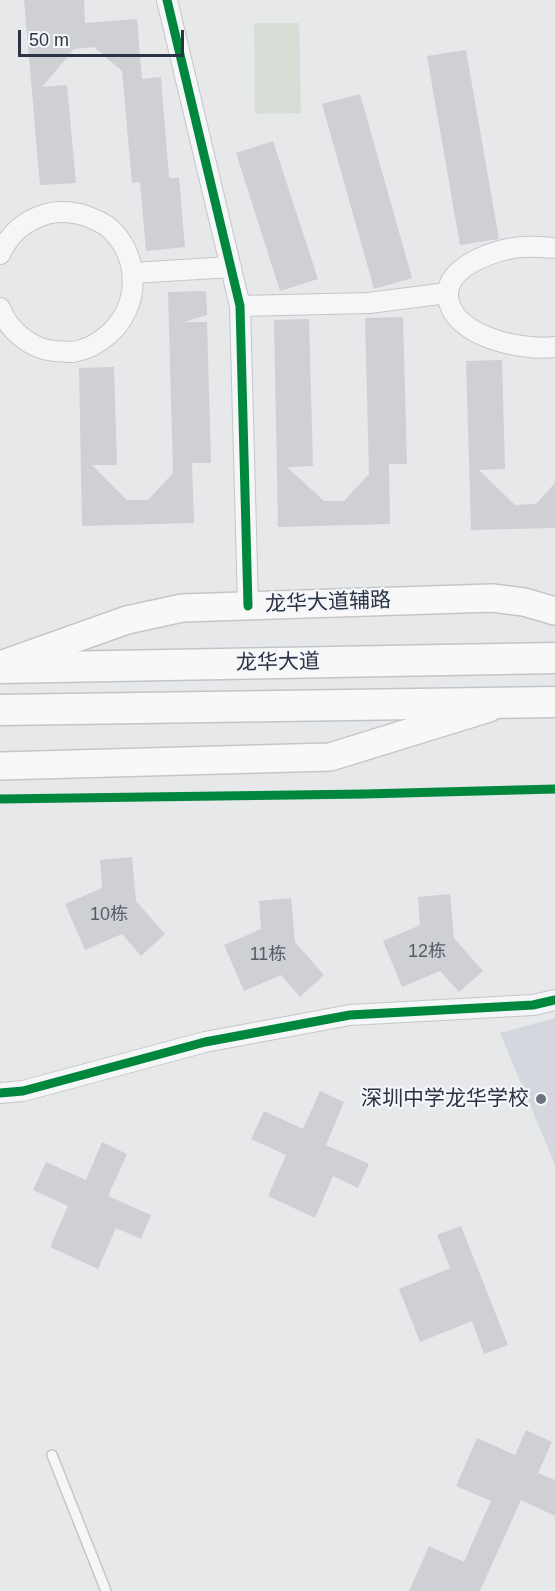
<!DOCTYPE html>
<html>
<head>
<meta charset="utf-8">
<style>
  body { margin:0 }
  #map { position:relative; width:555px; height:1591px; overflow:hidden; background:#e6e8ea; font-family:Helvetica,sans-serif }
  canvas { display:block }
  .scale { position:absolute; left:18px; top:30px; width:166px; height:27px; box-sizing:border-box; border:3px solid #2b3445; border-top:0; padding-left:8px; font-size:18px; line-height:21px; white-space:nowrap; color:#2b3445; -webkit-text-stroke:4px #f4f6f9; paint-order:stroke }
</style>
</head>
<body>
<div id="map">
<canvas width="555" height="1591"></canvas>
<div class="scale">50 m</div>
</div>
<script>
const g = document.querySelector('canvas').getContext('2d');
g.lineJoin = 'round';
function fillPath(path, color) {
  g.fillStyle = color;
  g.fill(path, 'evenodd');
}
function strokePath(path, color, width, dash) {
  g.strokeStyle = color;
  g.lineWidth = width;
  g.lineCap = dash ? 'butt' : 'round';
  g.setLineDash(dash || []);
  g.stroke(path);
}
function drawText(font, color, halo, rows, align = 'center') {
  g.font = font + ' Helvetica,"Noto Sans SC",sans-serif';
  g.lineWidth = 4.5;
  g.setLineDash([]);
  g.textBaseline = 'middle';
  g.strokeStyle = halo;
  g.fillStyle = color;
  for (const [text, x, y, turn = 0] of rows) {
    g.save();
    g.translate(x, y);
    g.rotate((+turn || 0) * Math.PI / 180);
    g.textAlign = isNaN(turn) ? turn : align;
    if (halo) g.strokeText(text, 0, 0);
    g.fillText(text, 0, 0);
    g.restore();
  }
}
fillPath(new Path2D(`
  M555 1018V1165L500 1033Z`), '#d4d7dd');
fillPath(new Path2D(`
  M254 23H299L301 113 255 114Z`), '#d6ded6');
fillPath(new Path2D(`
  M24 0H84L85 23 137 19 142 79 161 77 169 178H179L185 247 146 251 140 182 132 183 122 71 94 47 74 49 42 87 67 85 76 183 40 185Z
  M466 50 499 239 460 245 427 56Z
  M360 94 412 278 374 289 322 104Z
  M273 141 318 279 280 291 236 153Z
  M206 291 207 315 184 322H207L211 463H192L194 523 82 526 79 368 114 367 117 465H92L127 500H148L173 473 168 292Z
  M403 317 407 464H389L390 524 278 527 274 320 309 319 313 466 287 467 324 501H344L369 474 365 318Z
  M502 360 505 469 479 470 515 505 536 504 555 483V528L471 530 466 361Z
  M132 857 136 901 165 934 141 956 122 934 85 950 65 904 102 888 100 860Z
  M450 894 454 938 483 971 459 992 440 971 402 987 383 941 420 925 418 897Z
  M291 898 295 942 324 975 300 997 281 975 244 991 224 945 261 929 259 901Z
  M320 1091 344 1102 326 1145 369 1164 358 1188 333 1176 315 1218 268 1196 286 1155 251 1139 264 1111 303 1129Z
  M102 1142 127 1154 108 1196 151 1215 141 1239 116 1228 98 1269 50 1247 68 1206 33 1190 46 1162 86 1180Z
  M461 1226 508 1345 484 1354 472 1321 420 1342 399 1289 450 1268 437 1235Z
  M526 1430 552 1442 538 1473 555 1480V1516L521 1500 480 1591H409L429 1546 464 1562 477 1532 491 1501 456 1486 477 1438 515 1455Z`), '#ced0d3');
const lane = new Path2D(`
  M52 1455 106 1591`);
const street = new Path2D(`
  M167 0 240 306 248 606
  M555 248C544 247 534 246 523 247 499 248 446 265 448 296 451 337 523 351 555 347
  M0 254C11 232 23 222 46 214 60 210 78 212 91 218 96 220 102 223 107 226 141 254 141 306 109 334 99 343 86 350 73 352 67 352 60 351 54 351 31 349 8 330 0 308
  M133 273 231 267
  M240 306 369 303 447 293
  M0 1093 23 1091 205 1042 350 1015 533 1005 555 1000`);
const secondary = new Path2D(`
  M3 664 127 620 182 608 492 598 524 602 555 611
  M0 766 330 757 489 708`);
const primary = new Path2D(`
  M0 668 555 658
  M0 710 555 702`);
strokePath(lane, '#c4c6c8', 12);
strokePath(street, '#c4c6c8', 22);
strokePath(secondary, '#c4c6c8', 30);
strokePath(primary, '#c2c5c8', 33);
strokePath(lane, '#f5f6f7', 9);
strokePath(street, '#f5f6f7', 20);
strokePath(secondary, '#f8f8f8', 27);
strokePath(primary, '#f8f8f8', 30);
strokePath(new Path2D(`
  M167 0 240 306 248 606
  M0 799 365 794 555 789
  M0 1093 23 1091 205 1042 350 1015 533 1005 555 1000`), '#00873e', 9);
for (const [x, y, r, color] of [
  [541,1099,6,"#6c737f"]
]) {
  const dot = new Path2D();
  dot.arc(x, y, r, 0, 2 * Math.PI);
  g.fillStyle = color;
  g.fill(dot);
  strokePath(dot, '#f4f6f9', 2);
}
drawText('18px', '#545c69', null, [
  ["10栋",109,915],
  ["12栋",427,952],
  ["11栋",268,955]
]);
drawText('21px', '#2b3445', '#f4f6f9', [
  ["龙华大道辅路",328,603,-2],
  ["龙华大道",278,663,-1]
]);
drawText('21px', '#2b3445', '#f4f6f9', [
  ["深圳中学龙华学校",529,1099]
], 'right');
</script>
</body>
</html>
